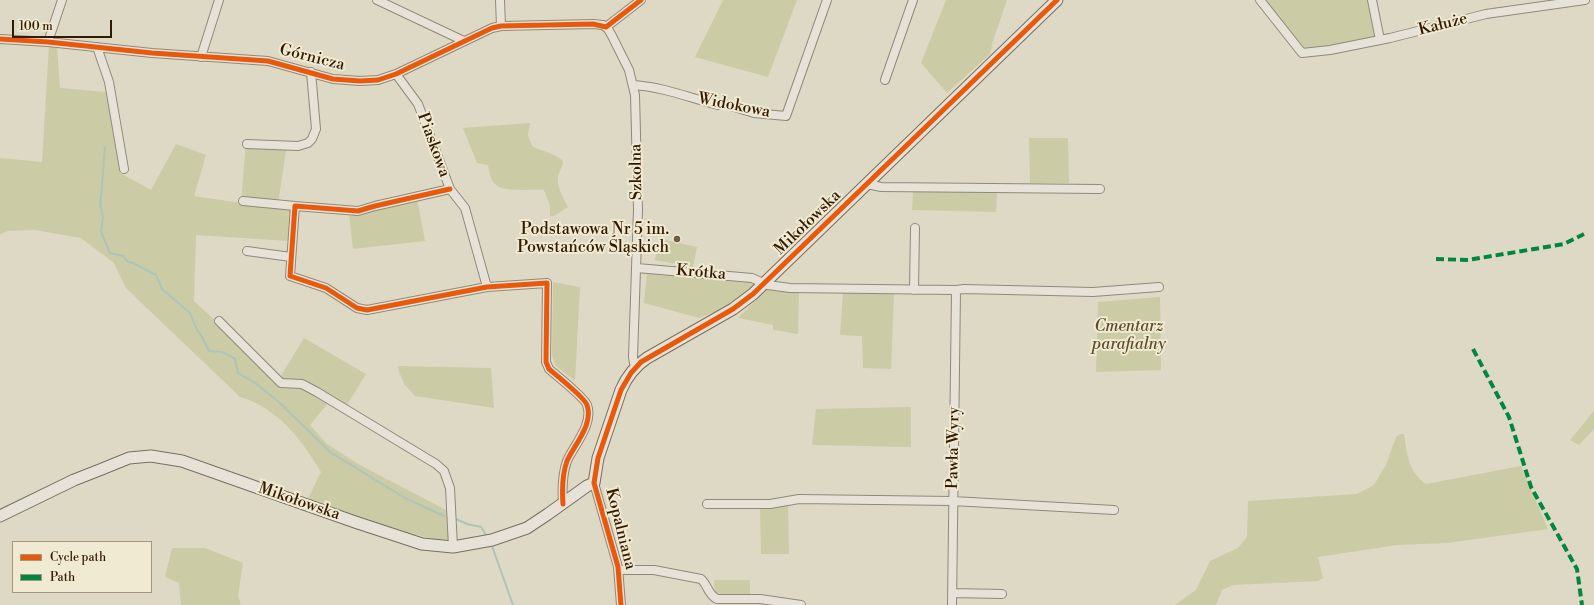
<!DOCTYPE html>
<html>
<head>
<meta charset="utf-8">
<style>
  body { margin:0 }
  #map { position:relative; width:1594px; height:605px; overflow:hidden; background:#ded9c4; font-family:"Libre Bodoni",serif }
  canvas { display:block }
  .legend { position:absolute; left:12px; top:541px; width:140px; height:52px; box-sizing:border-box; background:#f1ead2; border:1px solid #a5977e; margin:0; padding:5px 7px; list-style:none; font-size:12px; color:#321a00 }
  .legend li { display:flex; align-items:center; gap:8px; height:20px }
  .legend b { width:20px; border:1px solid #a5977e }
  .scale { position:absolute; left:12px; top:20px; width:100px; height:18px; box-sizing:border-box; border:2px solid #321a00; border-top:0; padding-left:5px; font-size:12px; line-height:14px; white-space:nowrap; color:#321a00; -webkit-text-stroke:3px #f1ead2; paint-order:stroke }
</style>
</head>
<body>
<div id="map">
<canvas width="1594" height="605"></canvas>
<ul class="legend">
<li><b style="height:5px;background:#e8590c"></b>Cycle path</li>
<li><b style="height:5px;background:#00873e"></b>Path</li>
</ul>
<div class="scale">100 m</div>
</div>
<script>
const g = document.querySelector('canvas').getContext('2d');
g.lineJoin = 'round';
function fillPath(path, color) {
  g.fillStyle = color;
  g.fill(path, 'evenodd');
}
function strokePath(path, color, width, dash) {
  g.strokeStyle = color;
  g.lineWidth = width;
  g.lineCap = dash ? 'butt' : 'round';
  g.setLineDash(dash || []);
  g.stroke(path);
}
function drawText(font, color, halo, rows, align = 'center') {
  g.font = font + ' "Libre Bodoni",serif';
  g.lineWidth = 4;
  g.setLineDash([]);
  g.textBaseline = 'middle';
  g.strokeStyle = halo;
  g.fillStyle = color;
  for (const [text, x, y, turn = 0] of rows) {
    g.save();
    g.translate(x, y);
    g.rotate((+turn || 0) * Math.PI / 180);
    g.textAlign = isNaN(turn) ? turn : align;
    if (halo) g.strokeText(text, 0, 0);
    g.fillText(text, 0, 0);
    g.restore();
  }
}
fillPath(new Path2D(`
  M723 0H797L768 77 695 57Z
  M946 0H1007L993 41 990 54 947 93 921 63Z
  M1264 0H1367L1375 38 1331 46 1304 48Z
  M49 46 57 47 60 88 106 92 115 128 120 173 151 190 176 144 206 155 194 196 241 203 246 142 287 144 278 204 291 205 289 241 196 235 194 301 279 379 304 338 366 374 347 405 329 402 310 425 327 444 358 464 448 511 449 543 390 528 308 499 321 472C302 440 277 407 240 397L126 288 114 263 81 238 35 230 8 231 0 234V158L42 162Z
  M530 123 528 135 532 146C545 153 551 151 563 161 563 167 559 171 558 176 556 186 564 199 568 207L554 216H550V206L544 190C533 189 501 193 494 183 490 178 489 171 488 165L477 163 463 128Z
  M1029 138H1068L1069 183H1030Z
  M913 191H997L996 212 912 210Z
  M417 198 425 241 353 249 349 213Z
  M660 239 697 247 693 267 655 260Z
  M647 273 755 282V286L730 306 699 318 644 303Z
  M553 282 580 287 575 381 555 365 552 355Z
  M767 289 799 292 798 334 773 330V325L738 318Z
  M843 293H894L891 369 863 368 862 336 840 335Z
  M1160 297 1161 370 1096 372 1098 302Z
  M397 366 491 368 494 408 415 396 404 384Z
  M911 407V447L812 445 816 409Z
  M1594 411V429L1579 445 1570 440Z
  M1400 434H1404C1407 454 1408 471 1426 484L1521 466 1548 529 1447 543 1397 545 1318 557 1323 578 1318 581 1233 585 1222 590 1216 605H1175L1196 590 1210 561 1238 548 1247 537 1248 501 1357 494 1374 485 1386 465 1396 437Z
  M788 504 789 554H761L760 507Z
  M172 548H205L243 563 238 596 241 605H181L179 583 165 577Z
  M714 580H750V597L715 595Z`), '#cbcba5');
strokePath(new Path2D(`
  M105 147 101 197 100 204 103 217 101 232 110 253 123 256 128 262 133 263 156 275 162 289 190 313 196 328 202 337 209 351 222 352 235 359 238 373 255 383 279 402 330 452 405 498 444 516
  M456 519 467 524 481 527 486 535
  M492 546 513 605`), '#adc5b9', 2);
const street = new Path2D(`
  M377 0 464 41
  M500 0 501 26
  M1260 0 1302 53 1330 50 1390 38 1486 14 1585 0
  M1372 0 1380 40
  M606 27 641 0
  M0 39 48 42 152 53 268 61 333 79 360 81 378 80 396 74 492 28 501 26 593 24 603 25 608 29 612 36 629 70 635 95 638 210 633 357 634 363 636 367
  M48 42 62 0
  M97 47 109 82 124 169
  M201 57 219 0
  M396 74 418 104 450 189 465 208 487 287
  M885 80 913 0
  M634 85C663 87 690 98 718 105L721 103 754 113 786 116 827 0
  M247 144 298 146 308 143 312 139 316 129 311 72
  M867 184 881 187 1100 189
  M450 189 375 206 358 211 295 206 290 276 326 288 357 308 367 310 487 287 547 283 546 362 549 369C556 375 585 398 587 405 594 424 574 445 567 461 562 475 562 490 563 504
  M243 201 295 206
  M247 251 291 257
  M637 268 752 278 768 285 790 288 956 290 964 289 1093 292 1159 287
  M914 290 915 228
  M219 321 281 383 302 384 317 392 436 464 444 471 450 488 453 547
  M594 483 618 567 621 605
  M707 504H770L799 499 953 501 1114 510
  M619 570H654L701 579C708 585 708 595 717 599H760L801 605
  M952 593 1002 594
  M952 605 956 290`);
const secondary = new Path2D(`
  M0 516 74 480 102 469 129 458 151 456 182 461 355 522 422 544 453 547 492 540 527 528 548 514 587 486 594 483 598 458 621 390C627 376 635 366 647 358L733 309 753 294 1057 0`);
strokePath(street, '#90897a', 10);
strokePath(secondary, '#776f61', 13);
strokePath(street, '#e6e2d8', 8);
strokePath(secondary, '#e6e2d8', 11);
strokePath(new Path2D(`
  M1436 259 1468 260 1564 244 1584 234
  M1473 349 1509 417 1531 487 1577 569 1582 605`), '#00873e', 4, [8, 4]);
strokePath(new Path2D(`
  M0 39 48 42 152 53 268 61 333 79 360 81 378 80 396 74 492 28 501 26 593 24 606 27 641 0
  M450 189 375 206 358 211 295 206 290 276 326 288 357 308 367 310 487 287 547 283 546 362 549 369C556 375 585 398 587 405 594 424 574 445 567 461 562 475 562 490 563 504
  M621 605 618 567 594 483 598 458 621 390 631 373 641 362 733 309 753 294 1057 0`), '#e8590c', 5);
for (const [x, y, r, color] of [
  [677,239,4,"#6e5d45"]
]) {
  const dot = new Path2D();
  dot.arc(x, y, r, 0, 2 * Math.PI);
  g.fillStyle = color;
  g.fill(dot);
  strokePath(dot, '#f1ead2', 1.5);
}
drawText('16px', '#321a00', '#f1ead2', [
  ["Kałuże",1443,25,-14],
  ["Górnicza",312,58,14],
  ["Widokowa",734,106,11],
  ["Piaskowa",433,145,70],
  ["Szkolna",637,172,-91],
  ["Mikołowska",808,223,-44],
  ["Krótka",701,273,5],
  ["Pawła Wyry",954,448,-89],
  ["Mikołowska",299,502,19],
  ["Kopalniana",620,529,76]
]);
drawText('16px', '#321a00', '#f1ead2', [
  ["Podstawowa Nr 5 im.",669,230],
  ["Powstańców Śląskich",669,248]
], 'right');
drawText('italic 16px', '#5b4c2a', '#f1ead2', [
  ["Cmentarz",1129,327],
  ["parafialny",1129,345]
]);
</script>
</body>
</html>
